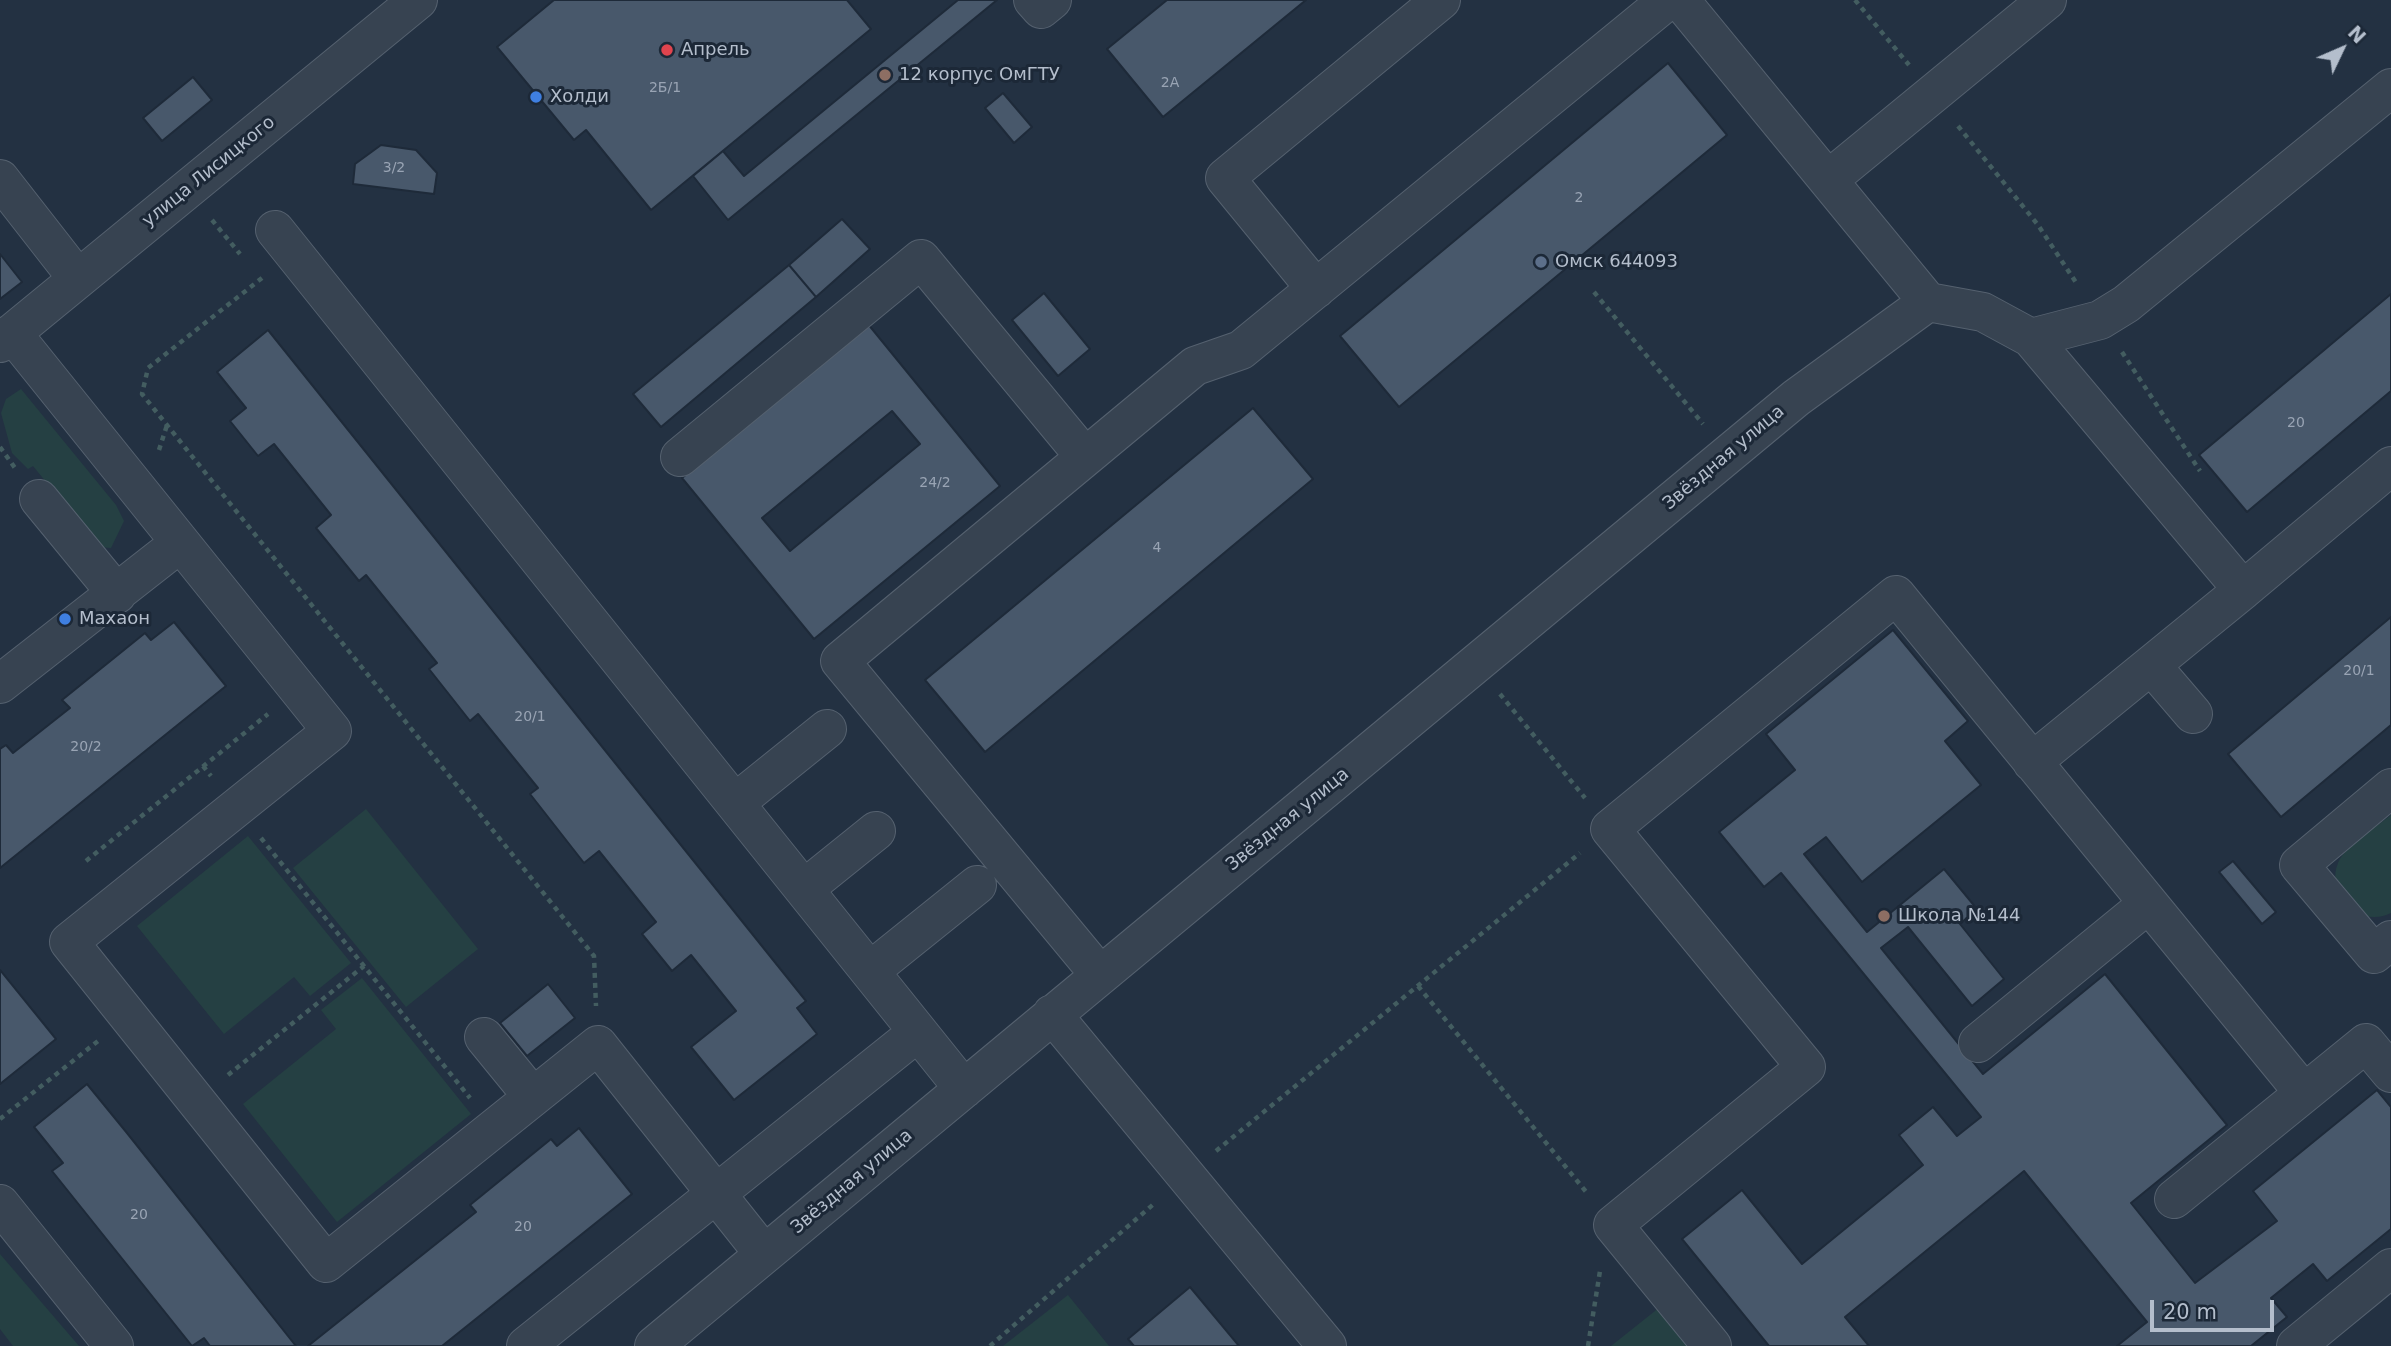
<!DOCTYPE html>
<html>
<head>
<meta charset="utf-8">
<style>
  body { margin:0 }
  #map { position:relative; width:2391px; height:1346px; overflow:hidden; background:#233142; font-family:"DejaVu Sans",sans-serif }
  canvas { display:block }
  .north { position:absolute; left:2307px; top:14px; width:70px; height:70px; -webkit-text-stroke:5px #1c2837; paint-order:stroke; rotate:46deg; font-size:19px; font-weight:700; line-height:28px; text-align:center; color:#b4becc }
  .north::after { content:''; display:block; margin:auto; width:24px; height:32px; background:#b4becc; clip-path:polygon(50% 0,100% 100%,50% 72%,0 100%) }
  .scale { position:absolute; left:2150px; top:1300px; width:124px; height:32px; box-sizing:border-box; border:4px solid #b4becc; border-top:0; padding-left:9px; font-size:21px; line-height:24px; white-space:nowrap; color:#b4becc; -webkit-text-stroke:5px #1c2837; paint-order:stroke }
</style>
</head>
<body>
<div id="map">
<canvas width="2391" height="1346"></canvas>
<div class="north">N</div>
<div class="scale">20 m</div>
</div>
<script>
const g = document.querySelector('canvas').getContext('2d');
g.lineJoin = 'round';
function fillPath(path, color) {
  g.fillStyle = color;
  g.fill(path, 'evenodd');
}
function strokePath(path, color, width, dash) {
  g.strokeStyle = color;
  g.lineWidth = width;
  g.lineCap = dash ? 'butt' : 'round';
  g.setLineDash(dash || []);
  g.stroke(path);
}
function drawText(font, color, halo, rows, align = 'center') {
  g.font = font + ' "DejaVu Sans",sans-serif';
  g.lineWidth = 6;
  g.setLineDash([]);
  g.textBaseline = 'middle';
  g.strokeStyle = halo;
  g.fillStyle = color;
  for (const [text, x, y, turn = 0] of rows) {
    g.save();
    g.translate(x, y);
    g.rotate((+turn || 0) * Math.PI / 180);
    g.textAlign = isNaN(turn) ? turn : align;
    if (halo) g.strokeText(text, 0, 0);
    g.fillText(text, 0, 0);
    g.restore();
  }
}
fillPath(new Path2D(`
  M21 389 116 505 124 521 111 548 99 547 33 466 28 469 12 453 1 413 6 399Z
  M366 809 478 949 406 1007 293 868Z
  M2391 815V913C2360 929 2325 895 2338 863 2346 844 2375 828 2391 815Z
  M248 836 351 963 310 996 294 977 224 1034 137 926Z
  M362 978 471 1114 337 1222 243 1104 336 1029 321 1010Z
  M0 1255V1254L79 1346H13L0 1329Z
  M1068 1295 1109 1346H1003Z
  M1660 1307 1692 1346H1611Z`), '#254043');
const building = new Path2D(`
  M554 0H847L871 29 651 210 586 130 574 140 497 47Z
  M958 0H997L728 220 693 176 723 151 744 176Z
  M1167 0H1306L1163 117 1107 49Z
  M1668 63 1727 135 1399 407 1340 336Z
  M193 77 212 100 162 141 143 118Z
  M1003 93 1032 127 1014 143 985 108Z
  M381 145 416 150 437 173 434 194 353 184 355 164Z
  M842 219 870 249 816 297 789 265Z
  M0 254 22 282 0 299Z
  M789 265 816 297 661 427 633 394Z
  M1044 293 1090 349 1058 376 1012 320Z
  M2391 294V391L2247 512 2199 455Z
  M868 324 1000 486 814 639 682 478ZM892 411 920 444 790 551 762 518Z
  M268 330 806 1001 797 1008 817 1034 734 1100 691 1047 736 1011 691 955 672 971 642 934 656 922 599 851 584 863 530 794 538 788 478 714 470 721 429 669 437 663 366 575 359 581 316 528 331 515 274 444 258 456 230 421 246 408 217 372Z
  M1253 408 1313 479 985 752 925 680Z
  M2391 617V725L2281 817 2228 754Z
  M174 622 226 686 0 868V749L6 745 13 753 70 708 62 700 145 633 151 640Z
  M1893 630 1968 721 1945 741 1981 785 1862 882 1826 837 1804 854 1867 932 1944 869 1977 909 1960 924 2004 979 1972 1006 1908 927 1881 948 1983 1074 2105 974 2227 1125 2131 1203 2195 1283 2277 1221 2253 1191 2377 1090 2391 1107V1229L2327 1281 2313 1264 2271 1298 2287 1317 2251 1346H2117L2147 1322 2024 1171 1845 1317 1869 1346H1769L1682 1239 1742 1190 1802 1264 1923 1165 1899 1135 1933 1107 1957 1136 1981 1117 1781 873 1764 887 1719 832 1795 770 1766 734Z
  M2233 861 2276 912 2262 924 2219 872Z
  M0 970 56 1039 0 1084Z
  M548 984 575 1018 527 1056 500 1023Z
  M87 1084 127 1133 296 1346H210L204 1338 192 1346 52 1171 63 1163 34 1127Z
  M579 1128 632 1194 442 1346H308L476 1212 470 1205 551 1139 557 1146Z
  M1190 1287 1239 1346H1134L1128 1339Z`);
fillPath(building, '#48586b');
strokePath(building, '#1e2a39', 2);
const minor = new Path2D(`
  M1033 0 1041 9 1052 0
  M1680 0 1928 302 1983 312 2031 338 2243 590 2391 466
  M0 179 78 279
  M1828 180 2047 0
  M275 230 964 1089
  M1316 289 1225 178 1441 0
  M12 333 332 731 69 942 326 1263 598 1045 764 1254
  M2031 338 2100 320 2126 304 2391 88
  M0 343 418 0
  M680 457 921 259 1085 457
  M39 499 117 594
  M2151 665 2193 714
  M0 684 180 543
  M2032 762 2243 590
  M2391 788 2299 865 2374 954 2391 940
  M735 803 827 729
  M804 889 876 831
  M870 971 977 885
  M1100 975 840 661 1195 366 1241 350 1668 0
  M1052 1014 1327 1346
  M484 1037 533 1097
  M1978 1043 2148 904
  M2174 1199 2366 1043 2391 1073
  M0 1204 114 1346
  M526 1346 918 1032
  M654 1346 1796 398 1928 302
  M1712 1346 1613 1225 1806 1067 1610 829 1896 595 2304 1093
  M2296 1346 2391 1268`);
strokePath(minor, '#55616f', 40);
strokePath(new Path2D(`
  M1855 0 1909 65
  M1958 126 2038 225 2077 284
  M212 220 240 254
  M262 278 148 368 142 394 594 956 596 1006
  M1594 292 1703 424
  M2122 352 2200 471
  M0 447 15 468
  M159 450 167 425
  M1500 694 1585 798
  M203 766 211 776
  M261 838 470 1098
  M86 861 268 714
  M1418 986 1587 1193
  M228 1075 364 966
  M0 1119 98 1041
  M1216 1151 1580 853
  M990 1346 1156 1202
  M1588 1346 1600 1271`), '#435d60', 4.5, [5, 5]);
strokePath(minor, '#374351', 38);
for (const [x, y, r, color] of [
  [667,50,7,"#e0444e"],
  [885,75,7,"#8d6e63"],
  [536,97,7,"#3f7fe0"],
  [1541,262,7,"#5c6f8a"],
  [65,619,7,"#3f7fe0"],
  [1884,916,7,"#8d6e63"]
]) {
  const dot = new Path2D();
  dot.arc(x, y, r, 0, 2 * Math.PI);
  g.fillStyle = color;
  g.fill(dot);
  strokePath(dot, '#1c2837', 2.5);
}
drawText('14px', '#99a4b4', null, [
  ["2А",1170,83],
  ["2Б/1",665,88],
  ["3/2",394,168],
  ["2",1579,198],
  ["20",2296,423],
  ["24/2",935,483],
  ["4",1157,548],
  ["20/1",2359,671],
  ["20/1",530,717],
  ["20/2",86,747],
  ["20",139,1215],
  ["20",523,1227]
]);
drawText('18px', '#b4becc', '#1c2837', [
  ["Апрель",681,50],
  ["12 корпус ОмГТУ",899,75],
  ["Холди",550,97],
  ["Омск 644093",1555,262],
  ["Махаон",79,619],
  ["Школа №144",1898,916]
], 'left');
drawText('18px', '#b4becc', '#1c2837', [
  ["улица Лисицкого",209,172,-39],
  ["Звёздная улица",1724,458,-40],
  ["Звёздная улица",1288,820,-39],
  ["Звёздная улица",852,1182,-40]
]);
</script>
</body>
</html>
